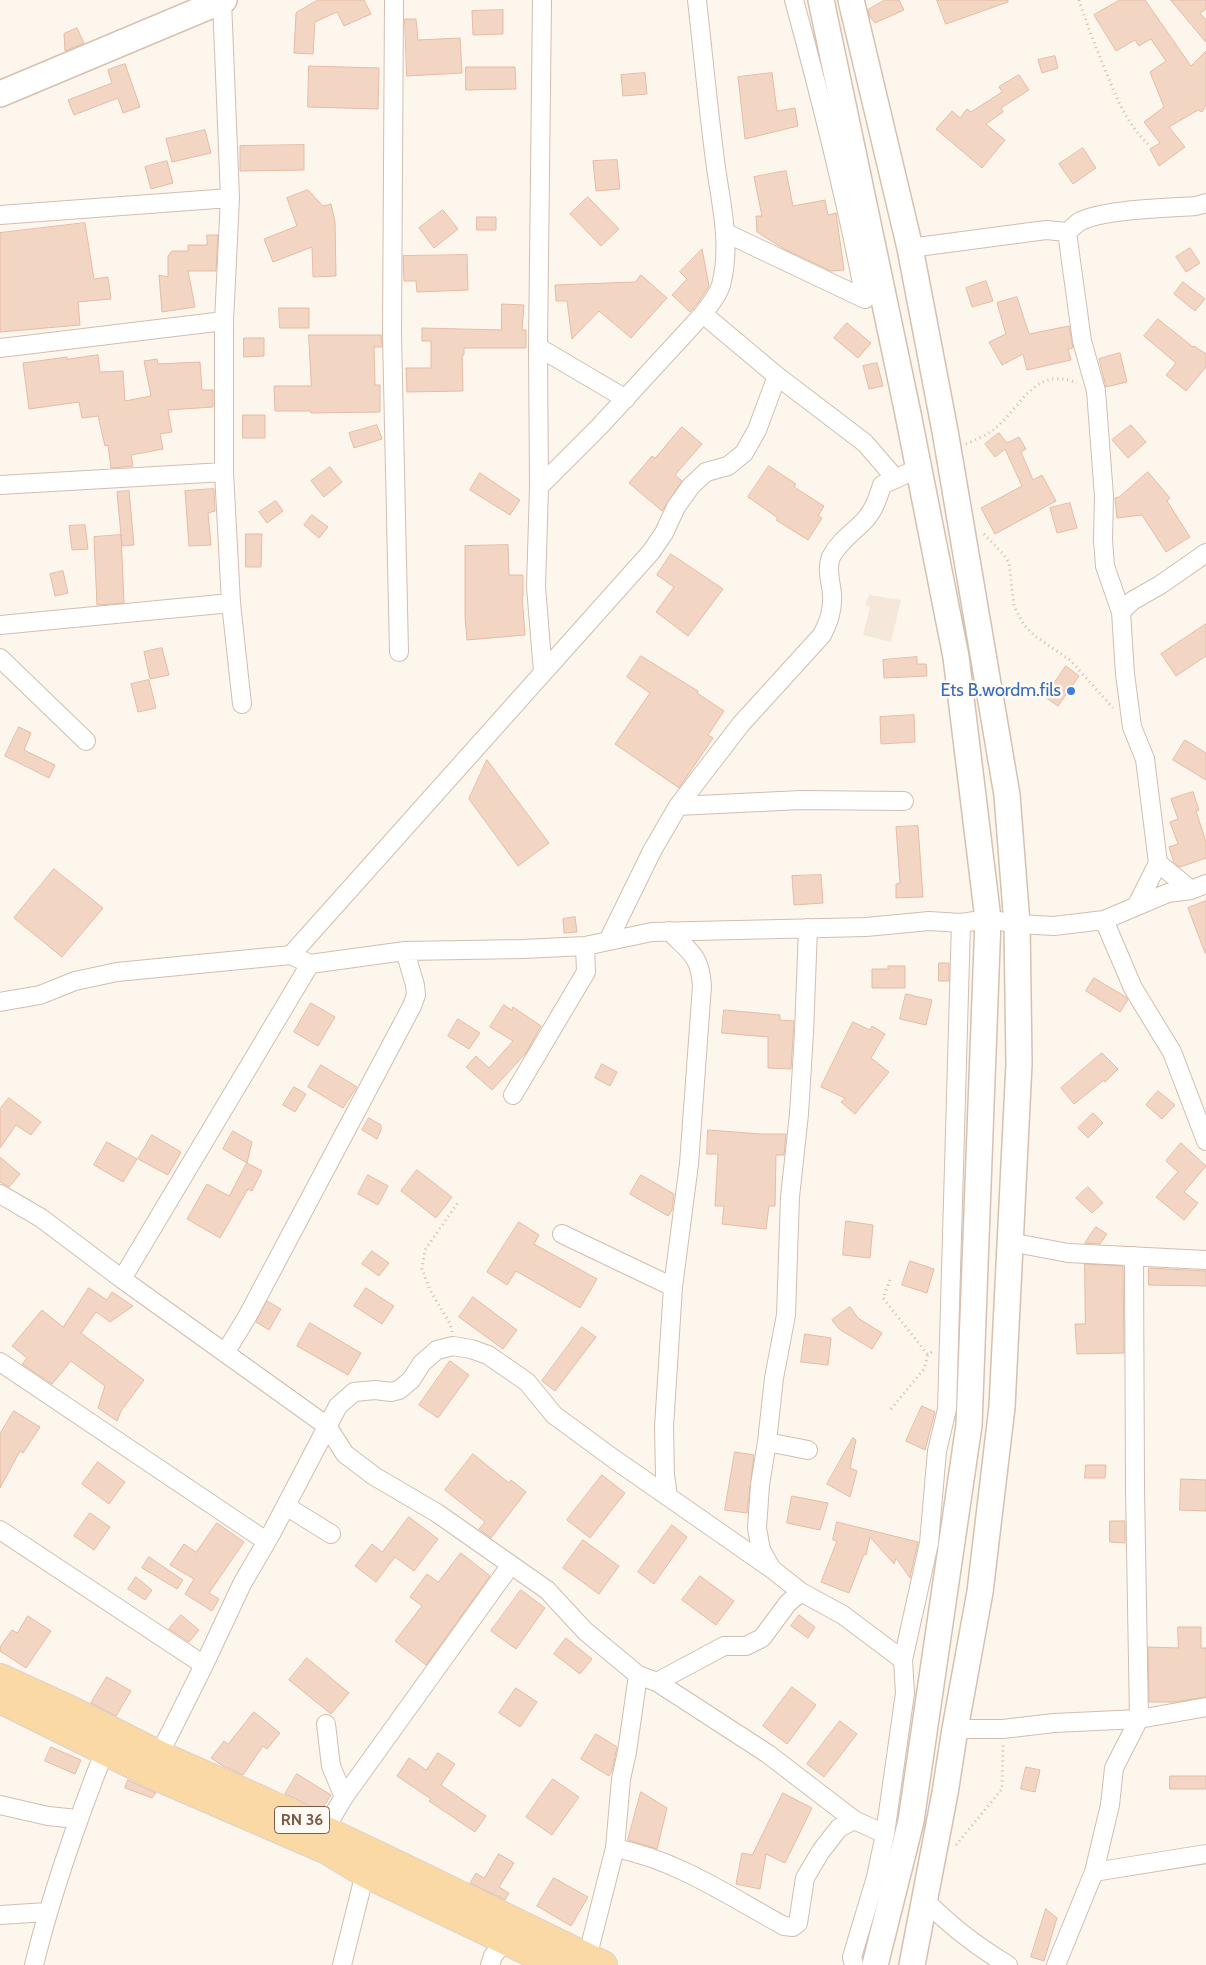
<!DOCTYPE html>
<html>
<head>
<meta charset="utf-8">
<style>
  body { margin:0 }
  canvas { display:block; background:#fdf6ec }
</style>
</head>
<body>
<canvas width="1206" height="1965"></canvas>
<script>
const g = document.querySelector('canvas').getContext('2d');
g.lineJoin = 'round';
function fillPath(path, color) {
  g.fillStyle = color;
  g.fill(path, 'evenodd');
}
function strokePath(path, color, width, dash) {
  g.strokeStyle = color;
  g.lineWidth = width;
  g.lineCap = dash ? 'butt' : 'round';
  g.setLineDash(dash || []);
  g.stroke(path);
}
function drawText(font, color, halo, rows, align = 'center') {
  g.font = font + ' Cabin,sans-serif';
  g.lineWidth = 5;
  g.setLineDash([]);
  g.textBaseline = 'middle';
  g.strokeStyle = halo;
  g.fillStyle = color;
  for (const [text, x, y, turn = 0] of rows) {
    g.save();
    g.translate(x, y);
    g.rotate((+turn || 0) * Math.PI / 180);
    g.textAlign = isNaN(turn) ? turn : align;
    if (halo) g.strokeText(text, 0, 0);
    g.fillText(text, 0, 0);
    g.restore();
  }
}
fillPath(new Path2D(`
  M869 595 901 600 891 642 863 635 870 607 865 605Z`), '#f5e8da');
const building = new Path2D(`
  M318 0H364L371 14 344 26 337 12 315 22 313 54 294 53 296 13Z
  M885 0H899L904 10 875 23 870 17 868 10Z
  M937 0H1008V2L946 24Z
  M1120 0H1145L1191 66 1206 51V105L1202 112 1198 110 1169 127 1185 147 1159 166 1150 149 1160 143 1144 122 1164 107 1150 72 1166 61 1151 39 1139 46 1135 40 1116 51 1094 15Z
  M1171 0H1206V9L1200 13 1206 20V42Z
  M503 10V34L473 35 472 11Z
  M405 19H416L418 40 460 38 462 73 407 76Z
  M77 28 84 43 65 51 64 34Z
  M1055 56 1058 68 1042 73 1038 60Z
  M125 64 140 107 123 113 118 98 74 115 68 100 112 83 108 70Z
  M309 66 379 68 378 109 308 107Z
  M466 67H515L516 89 466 90Z
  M645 73 647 94 623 96 621 75Z
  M772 73 777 111 795 108 798 126 745 139 738 77Z
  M1019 75 1029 90 1001 108 1003 112 986 124 1005 140 982 168 936 129 952 111 960 118 967 109 971 112 1002 92 999 87Z
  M205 130 211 153 172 162 166 139Z
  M304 145V170L240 171V146Z
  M1083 148 1096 168 1073 184 1059 164Z
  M617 160 620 189 596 191 593 161Z
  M167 161 173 183 151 189 145 167Z
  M786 171 793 206 825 200 828 215 836 213 844 270 831 271 784 249 757 232 756 216H762L754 177Z
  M308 190 323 206 331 204 335 222 336 276 313 277 312 247 273 262 264 239 297 226 287 198Z
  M588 197 619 229 601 246 570 214Z
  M443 210 458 229 434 248 419 228Z
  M477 217H496V230H477Z
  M85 223 94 279 108 277 111 299 78 302 80 325 0 332V233Z
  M207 235H218L216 271H188L195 307 162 312 159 275 168 277V256L172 251H188V245H207Z
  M1190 248 1200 263 1186 272 1176 257Z
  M702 249 709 286 698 303 690 312 672 295 687 279 680 272Z
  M467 255 468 290 417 292 416 281H404L403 256Z
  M641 275 667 298 631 338 599 311 572 339 567 301H556L555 285 635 282Z
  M986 281 993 301 972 307 966 288Z
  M1183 282 1205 299 1195 311 1174 294Z
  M1017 297 1029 334 1069 326 1073 348 1068 349 1071 360 1027 370 1023 354 1002 365 989 342 1006 334 997 303Z
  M502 304 524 305 522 330H526V348H464V355H462L463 391 407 392 406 368H431V341H422V328L501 330Z
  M279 308H309V328H280Z
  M1158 319 1193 347 1194 346 1206 354V367L1186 391 1166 375 1176 363 1144 336Z
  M847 323 871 343 858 358 834 338Z
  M309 335H381L382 347H374L375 385H380V412L311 413V411H275L274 386H311Z
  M244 338H264V356L244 357Z
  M1120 353 1127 382 1106 387 1099 359Z
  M98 355 100 372 123 371 125 401 151 396 144 361 157 359 158 364 200 362 202 390H213V407L168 410 172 432 160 434 163 449 131 455 133 466 111 468 108 445 105 446 98 416 82 418 79 402 29 409 23 363 67 357V359Z
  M877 363 883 386 869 389 863 366Z
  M243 415H265V438H243Z
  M377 425 382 439 354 448 349 433Z
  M1131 425 1146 442 1128 458 1112 440Z
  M682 427 702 444 675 475 682 481 662 511 629 483 652 456 655 458Z
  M999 433 1007 443 1019 437 1026 449 1021 452 1033 480 1042 475 1056 501 995 534 981 508 1022 486 1005 449 995 457 985 444Z
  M769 466 796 484 794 487 824 506 818 516 822 518 808 540 776 520 778 518 748 497Z
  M330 467 342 482 324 497 311 481Z
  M1148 472 1170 498 1167 501 1190 537 1166 552 1142 515 1117 518 1115 498 1119 497Z
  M480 473 520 500 510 515 470 490Z
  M214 489 215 511 208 513 211 545 189 546 185 491Z
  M129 491 134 545 122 546 117 492Z
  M276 501 283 511 267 523 259 512Z
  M1070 503 1077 528 1057 533 1050 508Z
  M312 515 328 527 319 538 304 525Z
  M85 525 88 549 72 550 69 526Z
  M246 534H262L261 567H246Z
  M121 535 124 603 97 605 94 537Z
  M508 545 509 575H523V596H522L525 635 467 640 465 617V546Z
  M671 554 723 589 688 636 656 612 674 587 657 575Z
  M63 571 68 593 55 596 50 574Z
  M1206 624V656L1176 676 1161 654Z
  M162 648 169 675 150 679 144 652Z
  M641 656 698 691 697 693 724 711 708 735 713 738 679 788 615 744 650 693 627 677Z
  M917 657V664H926L927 676 884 678 883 660Z
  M1066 666 1079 676 1058 706 1045 697Z
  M149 680 156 708 138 712 131 684Z
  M914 715 915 742 881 744 880 717Z
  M19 727 31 733 24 750 55 765 49 778 5 756Z
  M1185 740 1206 753V780L1173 760Z
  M487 760 549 843 518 866 469 799Z
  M1193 792 1199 810 1196 811 1206 842V858L1180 867 1174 863 1169 847 1178 844 1170 822 1178 819 1171 799Z
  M918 826 923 897 896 898V884L900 883 896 827Z
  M54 869 103 908 62 957 14 918Z
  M821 875 823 903 794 905 792 876Z
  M1206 901V953H1205L1188 908Z
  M575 917 577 932 564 933 563 919Z
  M939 963H949V981H939Z
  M888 966H905V988H872V969H888Z
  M1094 978 1126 997 1128 1000 1120 1012 1086 991Z
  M906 994 932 1000 926 1025 900 1019Z
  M311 1003 335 1017 318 1046 294 1032Z
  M504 1005 512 1010 513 1007 541 1026 526 1053 492 1090 466 1067 476 1056 489 1068 513 1041 490 1027Z
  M724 1010 780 1015V1020L794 1021 791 1069 768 1068V1037L722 1033Z
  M458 1019 480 1033 469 1049 448 1036Z
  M853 1022 870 1030 872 1026 885 1034 871 1058 889 1072 855 1114 841 1102 845 1098 821 1087Z
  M1102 1053 1118 1069 1105 1082 1104 1080 1074 1104 1061 1088Z
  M602 1064 617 1072 610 1086 595 1078Z
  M321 1065 357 1087 343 1108 308 1087Z
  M294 1087 306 1094 295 1112 283 1105Z
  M1158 1091 1175 1105 1162 1119 1146 1105Z
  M9 1098 41 1122 31 1135 16 1125 0 1148V1109Z
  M1093 1113 1103 1123 1088 1138 1078 1128Z
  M369 1118 381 1125V1130L377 1139 362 1130Z
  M708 1130 761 1134H786L784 1155H776L775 1206H769L766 1229 722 1224 724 1206H715L718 1154H707Z
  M233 1131 252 1142 247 1163 223 1149Z
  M152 1135 181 1152 168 1175 138 1159Z
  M107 1142 137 1159 123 1182 94 1165Z
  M1181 1143 1206 1166 1184 1192 1198 1203 1184 1220 1156 1197 1178 1172 1166 1161Z
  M0 1157 20 1174 9 1187 0 1182Z
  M247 1163 262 1171 252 1191 248 1189 220 1238 187 1219 207 1184 229 1196Z
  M417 1170 452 1197 436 1218 401 1191Z
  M368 1175 388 1186 378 1205 358 1194Z
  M641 1175 674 1194 672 1210 668 1216 630 1194Z
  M1088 1187 1103 1203 1092 1213 1076 1198Z
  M846 1221 873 1225 870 1258 843 1255Z
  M519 1222 539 1235 534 1244 597 1279 580 1308 516 1271 507 1285 487 1272Z
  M1096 1227 1107 1234 1100 1244 1085 1243Z
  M372 1251 389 1263 379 1276 362 1264Z
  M910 1261 934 1269 927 1293 902 1285Z
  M1085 1264 1123 1266 1124 1353 1077 1354 1075 1324H1085Z
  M1149 1268 1206 1271V1286L1149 1285Z
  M89 1288 107 1300 112 1292 133 1306 110 1322 96 1312 81 1333 144 1380 121 1411 117 1421 98 1408 105 1386 71 1361 52 1384 22 1364 27 1358 12 1346 42 1310 63 1327Z
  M366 1288 394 1306 382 1324 354 1306Z
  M473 1297 517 1330 503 1349 459 1317Z
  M267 1301 281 1309 269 1330 256 1322Z
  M850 1307 858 1318 882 1333 872 1349 839 1329 832 1320Z
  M310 1323 361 1353 348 1375 297 1346Z
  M582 1327 596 1337 555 1391 542 1381Z
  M805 1334 831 1338 828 1365 801 1362Z
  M450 1361 469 1375 438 1418 419 1405Z
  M922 1406 935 1412 925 1450 906 1441Z
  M14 1411 40 1427 23 1453 20 1451 0 1488V1434Z
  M853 1438 856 1440 850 1468 857 1471 850 1497 827 1484Z
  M735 1452 754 1455 747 1513 725 1510Z
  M473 1454 509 1483 511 1480 526 1492 491 1538 479 1529 485 1522 445 1490Z
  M98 1462 125 1482 109 1504 82 1484Z
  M1086 1465H1106L1105 1478H1085Z
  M602 1475 625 1493 590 1538 567 1520Z
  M1181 1479 1206 1480V1511L1180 1510Z
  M792 1496 828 1503 820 1530 787 1523Z
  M90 1513 110 1527 94 1550 74 1536Z
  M409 1517 438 1539 414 1571 395 1557 376 1582 355 1566 372 1544 382 1552Z
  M1110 1521H1125V1543L1110 1542Z
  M837 1522 918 1542 910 1578 896 1558 894 1564 870 1537 866 1555 864 1554 849 1593 821 1582 837 1541 833 1540Z
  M217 1523 244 1542 209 1593 219 1599 212 1611 185 1594 194 1579 170 1565 184 1544 196 1552Z
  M672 1525 687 1537 654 1584 638 1572Z
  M583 1540 619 1566 599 1594 563 1568Z
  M461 1553 490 1576 426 1665 395 1641 422 1606 410 1597 427 1574 438 1582Z
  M149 1557 183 1580 177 1589 142 1568Z
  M700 1576 734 1601 716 1625 682 1600Z
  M136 1577 152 1590 145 1600 128 1589Z
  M521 1590 545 1608 516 1649 491 1631Z
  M181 1615 199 1630 189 1642 169 1629Z
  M799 1615 815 1627 808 1638 791 1626Z
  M28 1616 51 1631 26 1668 0 1651V1647L12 1630 17 1633Z
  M1178 1627H1201V1648H1206V1697L1175 1702H1149L1148 1647 1178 1648Z
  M566 1638 592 1659 580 1674 554 1654Z
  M307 1658 349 1693 331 1714 289 1680Z
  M107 1677 131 1691 116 1716 91 1703Z
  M792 1687 816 1705 787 1744 763 1726Z
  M516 1688 537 1702 520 1727 499 1713Z
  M254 1712 280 1733 267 1749 263 1746 243 1775 223 1766 211 1758 224 1741 228 1744Z
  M840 1721 857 1734 824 1777 807 1764Z
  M596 1734 617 1747 612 1771 609 1776 581 1759Z
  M51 1747 81 1760 75 1774 45 1761Z
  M438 1753 455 1764 441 1785 486 1816 475 1832 429 1801 431 1799 397 1776 409 1758 426 1770Z
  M1026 1767 1040 1770 1035 1792 1021 1789Z
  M297 1774 331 1795 321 1811 285 1794Z
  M1170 1776H1206V1789H1170Z
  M553 1779 579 1797 552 1835 526 1817Z
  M128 1780 149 1790 156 1793 152 1798 125 1788Z
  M641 1792 667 1808 657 1849 628 1840Z
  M783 1793 812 1808 785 1863 766 1854 760 1889 736 1884 742 1853 752 1855Z
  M499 1854 514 1863 499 1887 509 1893 505 1900 470 1883 476 1873 484 1878Z
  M554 1878 588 1897 571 1926 537 1906Z
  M1046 1909 1057 1918 1044 1961 1031 1957Z`);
fillPath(building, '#f3d5c3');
strokePath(building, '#e6bba3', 1);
const street = new Path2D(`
  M394 0 392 335 399 652
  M542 0 538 347 539 487 536 587 543 672
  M794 0C821 99 846 198 865 299
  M222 1 230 198 224 321V472L231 603 242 704
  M0 215 230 198
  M1067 232 1082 341 1096 391 1104 496 1103 540 1105 566 1121 612 1125 674 1132 727 1145 759 1158 863 1191 890
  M726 233 865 299
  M910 248 1046 230 1067 232C1071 229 1075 225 1079 222 1103 209 1168 208 1196 206L1206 203
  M703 314 777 376 865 443 896 479
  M538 347 626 399
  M0 348 224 321
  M0 485 224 472
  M539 487 599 427 703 314C710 305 718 295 721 285 732 243 720 201 715 160 708 107 703 53 697 0
  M1121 612 1132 601 1160 585 1206 553
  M0 625 231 603
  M0 658 86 741
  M678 806 801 800 904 801
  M1137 905 1158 863
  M1104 920 1133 988 1172 1052 1206 1141
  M608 941 652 851 678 806 741 724 822 635C829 621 833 610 832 594 831 582 826 569 831 557 839 541 854 532 865 520 874 510 878 498 882 485L919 468
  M291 955 651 552 664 533 676 507 691 486 706 472 728 466 744 453 757 430 777 376
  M0 1002 40 995 75 981 117 972 291 955 310 964 405 951 523 949 585 946 652 932 866 927 929 921 961 923 988 919 1017 924 1054 926 1104 920 1168 893 1191 890 1206 884
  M513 1095 586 972 585 946
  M0 1194 41 1218 122 1279 327 1426 345 1454 374 1476 437 1513 547 1590 585 1631 638 1675 657 1682 768 1754 854 1820 885 1834
  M562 1234 673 1287
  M1010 1242 1068 1253 1206 1260
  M122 1279 310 964
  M225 1353 247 1317 412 1006 416 995 415 985 405 951
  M0 1362 266 1541
  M767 1442 808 1450
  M668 1496 665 1475 664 1427 673 1287 689 1164 702 986C700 955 690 952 669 931
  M286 1506 331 1534
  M0 1530 204 1665
  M770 1566 761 1550 757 1528 760 1485 767 1442 774 1378 786 1315 790 1197 799 1114 804 1033 808 928
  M657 1682 724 1646H746L762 1638 788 1603 801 1592
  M326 1724 331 1766 344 1797
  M955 1729H1003L1054 1723 1139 1719 1206 1707
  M159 1755 204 1665 242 1584 271 1534 338 1406 354 1392 375 1390 391 1392 399 1390 411 1380 422 1363 437 1350 453 1346 471 1349 488 1355 527 1382 554 1415 614 1459 772 1569 801 1592 843 1615 903 1660
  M0 1805 48 1816 77 1819
  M324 1830 344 1797 510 1566
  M615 1848C677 1860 729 1896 784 1926L793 1927 798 1923 805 1878 821 1851 839 1828 854 1820
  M1094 1872 1206 1854
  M925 1900C951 1927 976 1946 1008 1965
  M0 1915 47 1912
  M587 1958 615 1848 621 1779 627 1752 638 1675
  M34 1965C52 1891 77 1821 105 1750
  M342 1965 365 1873
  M490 1965 493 1956 505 1941
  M854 1965 852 1957 876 1877 885 1834 905 1693 903 1660 929 1543 937 1451 947 1409 961 923
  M1056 1965 1094 1872 1110 1805 1114 1768 1139 1719 1135 1489 1134 1256`);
const secondary = new Path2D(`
  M821 0 907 409 956 657 988 919 969 1425 911 1821 875 1965
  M851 0 910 248 945 431 1007 795 1017 924 1019 1064 1002 1407 980 1592 955 1729 945 1793 912 1965
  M0 94 224 0`);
const primary = new Path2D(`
  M0 1678 70 1710 159 1755 263 1801 402 1867 603 1965
  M0 1699 156 1776 327 1850 365 1873 557 1965`);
strokePath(street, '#d1beb0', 20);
strokePath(secondary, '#d6c0b0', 28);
strokePath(primary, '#dad1cd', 30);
strokePath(new Path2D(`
  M1079 0C1087 25 1096 48 1106 72 1117 99 1127 124 1148 144
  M966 444C975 440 985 436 993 430 1022 408 1033 365 1077 383
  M984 534 1004 555 1009 563 1014 606 1024 625 1035 636 1070 660 1113 708
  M890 1280 883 1298 928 1355
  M452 1332 450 1324 430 1290 422 1269 425 1250 459 1201
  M891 1409 924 1369 928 1355 933 1351
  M956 1845 1002 1789 1003 1743`), '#d9b8a5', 3, [1, 4]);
strokePath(street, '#fff', 18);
strokePath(secondary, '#fff', 25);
strokePath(primary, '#fbd9a5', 28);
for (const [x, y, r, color] of [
  [1071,691,5,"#3f7fe0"]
]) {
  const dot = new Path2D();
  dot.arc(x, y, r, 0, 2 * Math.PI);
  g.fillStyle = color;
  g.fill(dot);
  strokePath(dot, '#fffaf3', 2);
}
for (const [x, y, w] of [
  [302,1820,55]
]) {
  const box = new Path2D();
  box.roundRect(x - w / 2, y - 13.5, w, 27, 4);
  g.fillStyle = '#fffaf3';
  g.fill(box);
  strokePath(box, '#7a5c4d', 1);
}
drawText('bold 16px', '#7a5c4d', null, [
  ["RN 36",302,1820]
]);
drawText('18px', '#366cbe', '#fffaf3', [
  ["Ets B.wordm.fils",1061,691]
], 'right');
</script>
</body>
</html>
